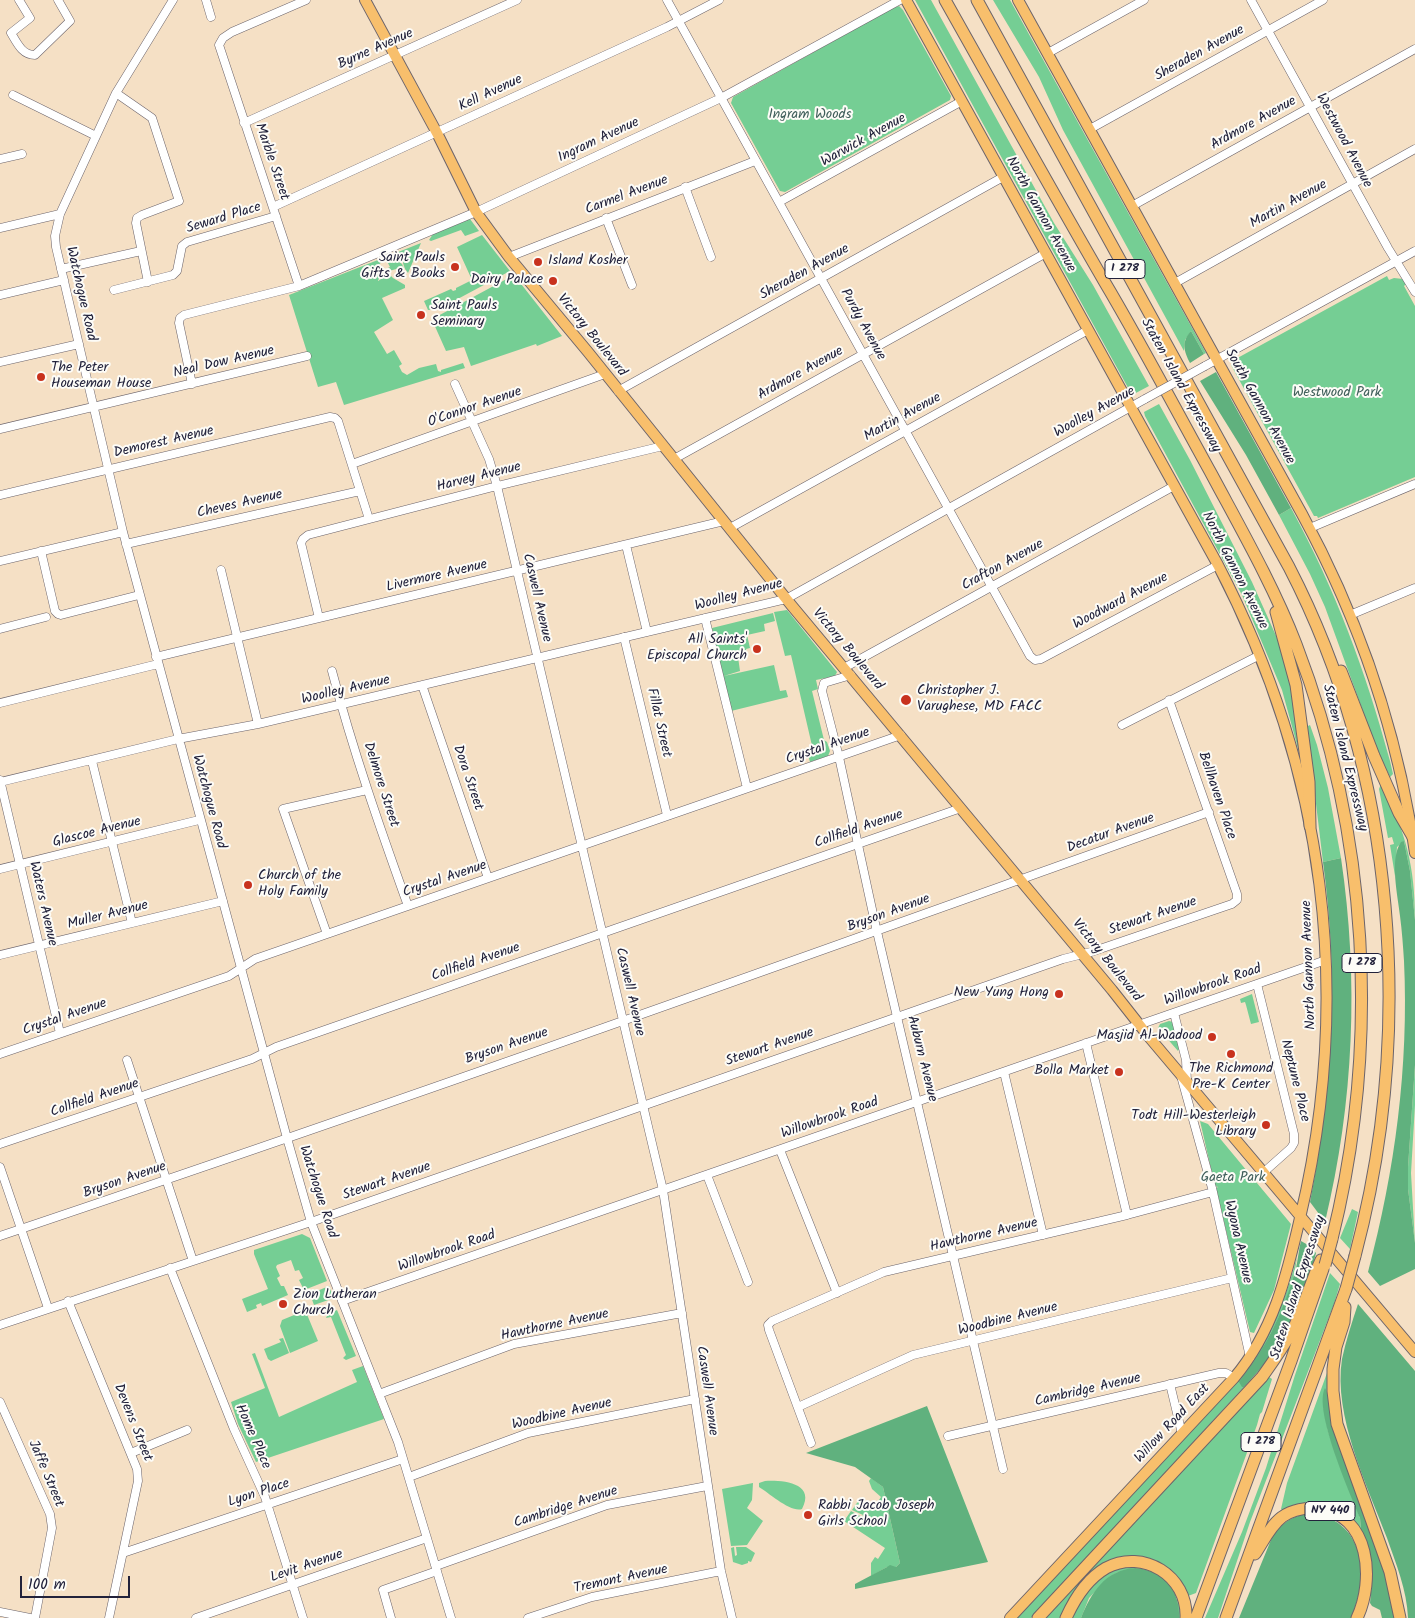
<!DOCTYPE html>
<html>
<head>
<meta charset="utf-8">
<style>
  body { margin:0 }
  #map { position:relative; width:1415px; height:1618px; overflow:hidden; background:#f5e0c5; font-family:Kalam,sans-serif }
  canvas { display:block }
  .scale { position:absolute; left:20px; top:1576px; width:110px; height:22px; box-sizing:border-box; border:2px solid #22223b; border-top:0; padding-left:6px; font-size:15px; line-height:18px; white-space:nowrap; color:#22223b; -webkit-text-stroke:4px #fdfcf7; paint-order:stroke }
</style>
</head>
<body>
<div id="map">
<canvas width="1415" height="1618"></canvas>
<div class="scale">100 m</div>
</div>
<script>
const g = document.querySelector('canvas').getContext('2d');
g.lineJoin = 'round';
function fillPath(path, color) {
  g.fillStyle = color;
  g.fill(path, 'evenodd');
}
function strokePath(path, color, width, dash) {
  g.strokeStyle = color;
  g.lineWidth = width;
  g.lineCap = dash ? 'butt' : 'round';
  g.setLineDash(dash || []);
  g.stroke(path);
}
function drawText(font, color, halo, rows, align = 'center') {
  g.font = font + ' Kalam,sans-serif';
  g.lineWidth = 4;
  g.setLineDash([]);
  g.textBaseline = 'middle';
  g.strokeStyle = halo;
  g.fillStyle = color;
  for (const [text, x, y, turn = 0] of rows) {
    g.save();
    g.translate(x, y);
    g.rotate((+turn || 0) * Math.PI / 180);
    g.textAlign = isNaN(turn) ? turn : align;
    if (halo) g.strokeText(text, 0, 0);
    g.fillText(text, 0, 0);
    g.restore();
  }
}
fillPath(new Path2D(`
  M915 0H931L1054 223 1093 285 1149 386 1132 395Z
  M993 0H1010L1206 353 1204 354 1191 331 1185 340 1184 351 1063 130 1039 77Z
  M899 6 903 10 951 96 950 100 785 192 780 191 731 103 733 97 893 8Z
  M470 219 479 231 465 236 461 230 431 241 429 240 433 234Z
  M482 235 510 271 439 309 428 310 424 301 451 289 453 291 456 290V288L472 280 457 247Z
  M421 243 408 273 405 269 403 263 404 260 402 258H399L398 261 402 264 404 269 400 268 389 271 388 268 390 267 387 261H382L379 265 383 275 378 280V281L389 274 393 278 405 285V288L382 298 393 320 374 332 387 354 394 350 402 364 399 366 402 372 407 375 419 368 436 364 438 371 441 372V370L463 363 465 368 344 405 336 382 318 387 289 295Z
  M514 275 562 336 537 346 536 344 471 366 464 347 446 351 433 322 436 317Z
  M1387 276 1389 280 1394 278 1403 279 1406 284 1404 286 1415 306V477L1318 518 1317 516H1314L1231 365 1234 364 1232 361Z
  M1159 404 1190 460 1252 582 1277 638 1288 669 1302 763 1282 690 1242 595 1145 416 1144 412Z
  M1291 508C1336 591 1365 669 1390 761L1393 774 1390 777 1376 747 1325 607 1310 574 1279 515Z
  M787 610 837 672 835 676 816 680 818 689 812 691 824 740 827 742 830 751 828 756 810 762 808 755 821 750 820 748 808 753 813 750 791 655 785 656 774 612Z
  M773 613 775 621 764 624 765 631 747 635 750 648 746 649 747 654 738 657 740 671 724 676 774 665 780 691 786 690 788 697 731 711 712 628Z
  M1310 725 1317 745 1328 788 1341 858 1323 862 1307 729 1308 726Z
  M1381 784C1406 832 1415 866 1415 920L1410 871 1404 841 1397 847 1395 876 1390 845 1394 844 1392 837 1388 838 1379 789Z
  M1252 994 1259 1022 1251 1024 1246 1005 1245 1002 1241 1003 1240 999Z
  M1169 1021 1173 1022 1179 1049 1178 1051 1158 1028 1160 1024Z
  M1415 1065V1105L1411 1173 1415 1243 1408 1189V1167Z
  M1200 1121 1208 1124 1291 1224 1274 1290 1254 1333 1250 1332 1216 1188 1218 1187 1215 1186Z
  M1352 1209 1358 1212 1350 1249 1340 1238Z
  M302 1234 310 1238 327 1281 304 1290 299 1280 303 1278 299 1270 295 1271 291 1260 277 1265 276 1267 280 1276 277 1278 281 1286H284L288 1295 262 1306 261 1303 256 1305 257 1308 247 1312 242 1299 268 1289 254 1254V1250Z
  M1297 1257C1291 1307 1264 1343 1242 1387H1244L1031 1618H1017L1244 1374C1270 1338 1286 1299 1297 1257Z
  M1330 1273 1340 1284 1334 1304 1250 1522 1218 1618H1205L1242 1532 1266 1468 1295 1375Z
  M329 1286 334 1298 314 1305 310 1294Z
  M337 1310 356 1356 346 1360 343 1358 346 1355 331 1317 326 1318 328 1314Z
  M304 1311 306 1312 318 1341 290 1353 280 1326 282 1320Z
  M283 1338 289 1353 271 1361 268 1359 264 1349 281 1342 279 1339Z
  M255 1353 279 1417 357 1382 352 1370 363 1366 384 1419 256 1462 238 1424 231 1402 265 1388 252 1354Z
  M1327 1373 1331 1374 1342 1452 1333 1430 1328 1404H1323L1328 1431 1337 1458 1360 1518 1361 1530C1334 1498 1319 1503 1282 1510L1281 1509 1287 1483Z
  M1269 1377 1272 1379 1262 1412 1260 1414 1257 1425 1196 1593 1188 1596C1170 1557 1153 1558 1114 1560L1063 1618H1043Z
  M871 1478 883 1487 900 1563 896 1567H887L871 1576V1563L875 1557 878 1559 885 1548 844 1521 851 1511 862 1517 863 1515 852 1510 859 1500 873 1509 881 1497 872 1489 869 1481Z
  M765 1481C783 1480 816 1483 802 1509 791 1513 769 1493 759 1487V1483Z
  M753 1483 752 1500 747 1508 763 1521 747 1545 731 1546 722 1489Z
  M734 1547 735 1556 737 1555 736 1547H746L755 1553 751 1562 748 1561V1563L742 1565 733 1562 731 1548Z
  M1127 1565 1154 1569 1174 1586 1183 1618H1179L1177 1598 1149 1570 1135 1568 1116 1573 1105 1581 1089 1598 1081 1618H1071L1089 1588 1105 1573Z`), '#75ce94');
fillPath(new Path2D(`
  M1191 331 1204 354 1190 363C1184 351 1181 342 1191 331Z
  M1216 372 1291 508 1279 515 1246 455 1200 381Z
  M1404 841 1410 871 1415 920V1065L1408 1167V1189L1415 1243V1269L1380 1286 1368 1272C1395 1171 1409 1066 1404 961 1403 946 1402 931 1400 916 1398 896 1389 859 1401 842Z
  M1341 858C1359 980 1354 1102 1325 1222L1310 1202C1333 1085 1339 980 1323 862Z
  M1301 1241 1308 1245 1316 1253C1303 1305 1281 1349 1244 1387H1242L1239 1382C1265 1349 1282 1315 1294 1275 1298 1264 1298 1252 1301 1241Z
  M1358 1304 1415 1371V1618H1408C1407 1590 1396 1564 1387 1538 1367 1485 1333 1416 1342 1359 1346 1340 1352 1322 1358 1304Z
  M1325 1388C1329 1394 1330 1420 1333 1430L1383 1562 1396 1618H1382L1380 1610 1372 1606 1370 1603 1372 1581 1371 1558 1361 1530 1360 1518C1350 1493 1313 1410 1325 1388Z
  M927 1406 988 1562 855 1589V1584L887 1567 890 1565 896 1567 900 1563 883 1487 855 1467 806 1453Z
  M1313 1514C1366 1521 1369 1579 1351 1618H1239L1273 1535C1284 1521 1295 1514 1313 1514Z
  M1135 1568C1162 1570 1181 1591 1179 1618H1081C1091 1593 1105 1570 1135 1568Z`), '#60b17e');
const minor = new Path2D(`
  M19 0 30 18 11 33C17 43 22 55 35 55L70 21 58 0
  M173 0 116 93 60 214 55 236 56 247 123 532 287 1138 311 1222 398 1442 451 1618
  M206 0 211 17
  M667 0 1030 656 1035 660 1041 659 1218 565
  M1251 0 1388 248 1415 292
  M1048 53 1144 0
  M116 93 152 118 179 201 142 215 137 218 136 223 148 282
  M13 95 96 136
  M244 123 517 0
  M1090 129 1323 0
  M0 159 22 154
  M685 187 711 257
  M779 202 962 101
  M1132 206 1415 49
  M273 207 667 27 719 0
  M606 218 632 285
  M0 228 60 214
  M509 257 755 161
  M61 269 141 251
  M1175 283 1415 149
  M299 286 219 45 223 38 232 32 306 0
  M114 290 173 275 177 271 182 246 187 242 276 216
  M0 295 64 280
  M0 362 79 344
  M1205 366 1415 251
  M192 384 179 323 180 318 184 315 299 286 476 212 721 98 900 0
  M455 384 489 459 497 486 663 1190 721 1571 732 1618
  M618 391 1003 177
  M0 429 307 356
  M674 459 1046 253
  M352 464 605 374
  M0 495 330 417 335 418 338 421 369 519
  M730 528 1088 330
  M1310 528 1415 484
  M126 544 360 491
  M626 545 647 632
  M41 551 55 611 58 614 61 615 139 595
  M0 561 123 532
  M221 570 258 724
  M1350 615 1415 588
  M319 618 301 543 303 539 308 535 497 486 663 446
  M705 618 747 788
  M0 629 46 617
  M624 637 667 815
  M156 657 724 521
  M844 668 1174 486
  M332 671C353 751 380 828 408 906
  M851 675 824 683 822 691 839 757 875 923 1003 1469
  M422 685 488 878
  M0 703 158 664
  M1122 725 1260 655
  M92 761 132 923
  M0 780 60 1033
  M0 782 178 739 258 724 786 599 1145 399
  M0 869 199 820
  M327 934 283 809 367 790
  M0 955 223 901
  M1257 984 1294 1134V1143L1291 1148 1264 1172
  M1174 1013 1186 1060 1187 1082
  M1086 1043 1127 1215
  M0 1054 229 976 255 959 901 735
  M127 1060 193 1261
  M1004 1072 1043 1235
  M1181 1076 1212 1188 1250 1357
  M0 1144 252 1059 276 1047 961 808
  M780 1150 837 1293
  M0 1167 48 1308
  M707 1175 748 1282
  M0 1236C405 1100 807 956 1209 812
  M170 1268 234 1429 265 1497 303 1618
  M68 1301 137 1469 138 1481 109 1618
  M342 1301 1326 960
  M0 1325 311 1222 1063 959 1091 952 1232 904 1237 900V894L1169 700
  M1170 1384 1182 1434
  M379 1394 514 1344 682 1313
  M0 1402 50 1514 52 1528 35 1618
  M798 1407 913 1355 1232 1278
  M948 1436 1219 1373H1226L1234 1378
  M811 1443 769 1330 768 1325 772 1321 884 1272 1127 1215 1213 1192
  M131 1453 187 1430
  M409 1477 528 1433 695 1399
  M123 1553 403 1459
  M436 1566 607 1505 707 1486
  M0 1612 30 1618
  M196 1618 427 1538
  M391 1618 383 1590 437 1571
  M528 1618 592 1597 721 1571`);
const major = new Path2D(`
  M365 0 437 133 476 212 509 257 588 352 792 606 1112 990 1149 1037 1415 1352
  M906 0 1218 565C1325 771 1354 992 1300 1218 1287 1275 1273 1332 1234 1378L1010 1618
  M1018 0 1302 514C1359 619 1398 734 1415 853`);
const highway = new Path2D(`
  M945 0C998 94 1050 188 1104 281 1142 345 1176 410 1212 475 1242 531 1273 585 1296 644 1369 834 1381 1042 1332 1239
  M977 0 1289 567C1397 776 1415 1031 1355 1256
  M1276 612 1296 685 1309 782 1310 826
  M1341 671 1374 756 1399 813 1413 837
  M1345 1307 1344 1322 1336 1347 1333 1369V1391L1337 1424 1390 1572 1400 1618
  M1255 1554C1263 1542 1270 1526 1282 1517 1292 1510 1306 1507 1319 1509 1370 1515 1375 1580 1357 1618
  M1038 1618 1262 1377C1274 1360 1286 1344 1295 1325 1305 1304 1311 1281 1321 1260
  M1066 1618C1075 1598 1087 1579 1106 1568 1143 1548 1188 1576 1186 1618
  M1196 1618 1291 1361 1323 1269
  M1226 1618 1346 1289`);
strokePath(minor, '#6c646b', 9);
strokePath(major, '#6c646b', 12);
strokePath(highway, '#6c646b', 13);
strokePath(minor, '#fff', 8);
strokePath(major, '#f8bf6c', 10);
strokePath(highway, '#f8bf6c', 11);
const minorBridge = new Path2D(`
  M1145 399 1205 366`);
const highwayBridge = new Path2D(`
  M1325 1265 1332 1239
  M1346 1289 1355 1256`);
strokePath(minorBridge, '#6c646b', 9, []);
strokePath(highwayBridge, '#6c646b', 13, []);
strokePath(minorBridge, '#fff', 8);
strokePath(highwayBridge, '#f8bf6c', 11);
for (const [x, y, r, color] of [
  [538,262,5,"#c8321e"],
  [455,267,5,"#c8321e"],
  [553,281,5,"#c8321e"],
  [421,315,5,"#c8321e"],
  [41,377,5,"#c8321e"],
  [757,649,5,"#c8321e"],
  [906,700,6,"#c8321e"],
  [248,885,5,"#c8321e"],
  [1059,994,5,"#c8321e"],
  [1212,1037,5,"#c8321e"],
  [1231,1054,5,"#c8321e"],
  [1119,1072,5,"#c8321e"],
  [1266,1125,5,"#c8321e"],
  [283,1304,5,"#c8321e"],
  [808,1515,5,"#c8321e"]
]) {
  const dot = new Path2D();
  dot.arc(x, y, r, 0, 2 * Math.PI);
  g.fillStyle = color;
  g.fill(dot);
  strokePath(dot, '#fdfcf7', 2);
}
for (const [x, y, w] of [
  [1125,269,40],
  [1362,963,40],
  [1261,1442,40],
  [1330,1511,50]
]) {
  const box = new Path2D();
  box.roundRect(x - w / 2, y - 9.5, w, 19, 4);
  g.fillStyle = '#fdfcf7';
  g.fill(box);
  strokePath(box, '#22223b', 1);
}
drawText('bold 12px', '#22223b', null, [
  ["I 278",1125,269],
  ["I 278",1362,963],
  ["I 278",1261,1442],
  ["NY 440",1330,1511]
]);
drawText('14px', '#22223b', '#fdfcf7', [
  ["Byrne Avenue",376,50,-24],
  ["Sheraden Avenue",1200,54,-29],
  ["Kell Avenue",491,94,-25],
  ["Ardmore Avenue",1254,124,-29],
  ["Ingram Avenue",599,141,-25],
  ["Warwick Avenue",864,141,-29],
  ["Westwood Avenue",1343,141,62],
  ["Marble Street",271,162,71],
  ["Carmel Avenue",627,196,-21],
  ["Martin Avenue",1289,205,-29],
  ["North Gannon Avenue",1040,215,61],
  ["Seward Place",224,219,-17],
  ["Sheraden Avenue",805,273,-29],
  ["Watchogue Road",80,294,77],
  ["Purdy Avenue",862,325,61],
  ["Victory Boulevard",591,336,51],
  ["Neal Dow Avenue",224,363,-13],
  ["Ardmore Avenue",801,374,-29],
  ["Staten Island Expressway",1180,386,61],
  ["South Gannon Avenue",1259,407,61],
  ["O'Connor Avenue",475,408,-19],
  ["Woolley Avenue",1095,413,-29],
  ["Martin Avenue",903,418,-29],
  ["Demorest Avenue",164,443,-13],
  ["Harvey Avenue",479,478,-14],
  ["Cheves Avenue",240,505,-13],
  ["Crafton Avenue",1003,566,-29],
  ["North Gannon Avenue",1234,571,63],
  ["Livermore Avenue",437,577,-13],
  ["Woolley Avenue",739,596,-15],
  ["Caswell Avenue",536,598,77],
  ["Woodward Avenue",1121,602,-28],
  ["Victory Boulevard",847,650,50],
  ["Woolley Avenue",346,691,-13],
  ["Fillat Street",658,723,77],
  ["Crystal Avenue",828,747,-19],
  ["Staten Island Expressway",1344,758,76],
  ["Dora Street",467,778,71],
  ["Delmore Street",380,785,72],
  ["Bellhaven Place",1216,796,71],
  ["Watchogue Road",208,802,75],
  ["Collfield Avenue",859,830,-19],
  ["Glascoe Avenue",97,833,-14],
  ["Decatur Avenue",1111,834,-20],
  ["Crystal Avenue",445,880,-19],
  ["Waters Avenue",42,904,77],
  ["Bryson Avenue",889,914,-20],
  ["Muller Avenue",108,916,-14],
  ["Stewart Avenue",1153,917,-19],
  ["Victory Boulevard",1106,961,51],
  ["Collfield Avenue",476,963,-19],
  ["North Gannon Avenue",1310,965,-92],
  ["Willowbrook Road",1213,986,-19],
  ["Caswell Avenue",629,992,77],
  ["Crystal Avenue",65,1018,-19],
  ["Bryson Avenue",507,1047,-19],
  ["Stewart Avenue",770,1048,-19],
  ["Auburn Avenue",921,1059,76],
  ["Neptune Place",1294,1081,76],
  ["Collfield Avenue",95,1099,-19],
  ["Willowbrook Road",830,1119,-19],
  ["Bryson Avenue",125,1181,-19],
  ["Stewart Avenue",387,1182,-19],
  ["Watchogue Road",317,1192,72],
  ["Hawthorne Avenue",984,1236,-13],
  ["Wyona Avenue",1237,1242,77],
  ["Willowbrook Road",447,1252,-19],
  ["Staten Island Expressway",1299,1288,-72],
  ["Woodbine Avenue",1008,1320,-14],
  ["Hawthorne Avenue",555,1326,-12],
  ["Caswell Avenue",706,1391,82],
  ["Cambridge Avenue",1088,1391,-13],
  ["Woodbine Avenue",562,1415,-13],
  ["Devens Street",132,1423,68],
  ["Willow Road East",1173,1424,-47],
  ["Home Place",252,1437,66],
  ["Jaffe Street",45,1474,67],
  ["Lyon Place",259,1494,-18],
  ["Cambridge Avenue",566,1508,-18],
  ["Levit Avenue",307,1567,-19],
  ["Tremont Avenue",621,1580,-12]
]);
drawText('14px', '#3f5e5a', '#fdfcf7', [
  ["Ingram Woods",810,116],
  ["Westwood Park",1337,394],
  ["Gaeta Park",1233,1179]
]);
drawText('14px', '#22223b', '#fdfcf7', [
  ["Saint Pauls",445,259],
  ["Gifts & Books",445,275],
  ["Island Kosher",548,262,"left"],
  ["Dairy Palace",543,281],
  ["Saint Pauls",431,307,"left"],
  ["Seminary",431,323,"left"],
  ["The Peter",51,369,"left"],
  ["Houseman House",51,385,"left"],
  ["All Saints'",747,641],
  ["Episcopal Church",747,657],
  ["Christopher J.",917,692,"left"],
  ["Varughese, MD FACC",917,708,"left"],
  ["Church of the",258,877,"left"],
  ["Holy Family",258,893,"left"],
  ["New Yung Hong",1049,994],
  ["Masjid Al-Wadood",1202,1037],
  ["The Richmond",1231,1070,"center"],
  ["Pre-K Center",1231,1086,"center"],
  ["Bolla Market",1109,1072],
  ["Todt Hill-Westerleigh",1256,1117],
  ["Library",1256,1133],
  ["Zion Lutheran",293,1296,"left"],
  ["Church",293,1312,"left"],
  ["Rabbi Jacob Joseph",818,1507,"left"],
  ["Girls School",818,1523,"left"]
], 'right');
</script>
</body>
</html>
